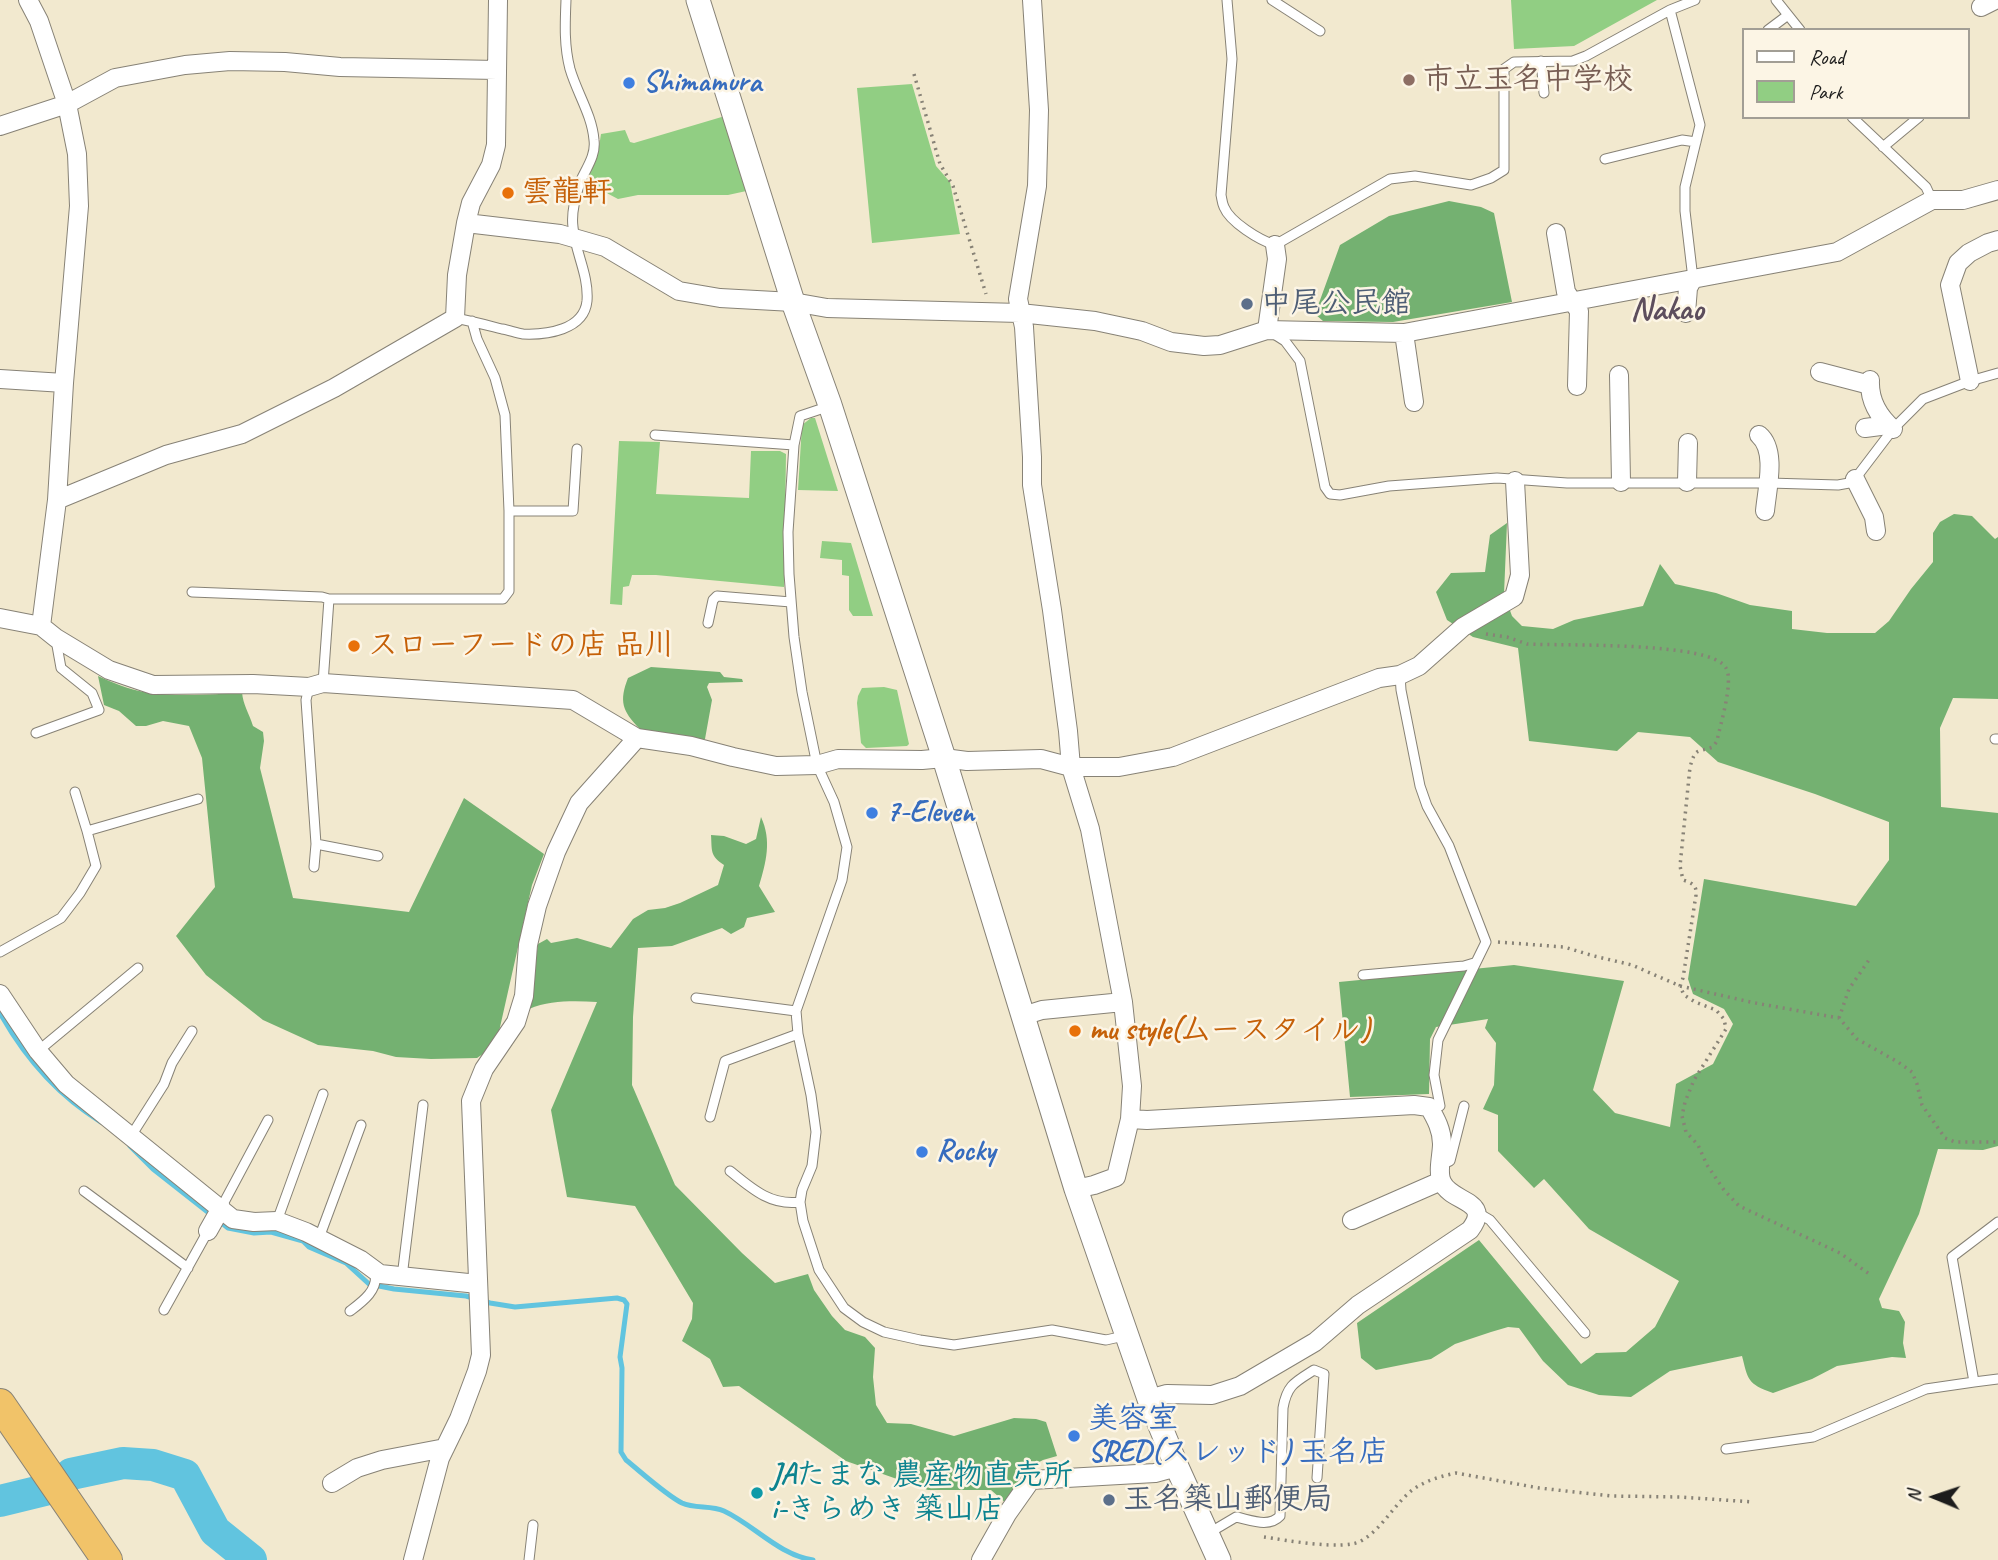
<!DOCTYPE html>
<html>
<head>
<meta charset="utf-8">
<style>
  body { margin:0 }
  #map { position:relative; width:1998px; height:1560px; overflow:hidden; background:#f2e9cf; font-family:Caveat,sans-serif }
  canvas { display:block }
  .legend { position:absolute; left:1742px; top:28px; width:228px; height:91px; box-sizing:border-box; background:#fcf5e5; border:2px solid #a29e95; margin:0; padding:9px 12px; list-style:none; font-size:21px; color:#1c1c1c }
  .legend li { display:flex; align-items:center; gap:14px; height:35px }
  .legend b { width:35px; border:2px solid #a29e95 }
  .north { position:absolute; left:1900px; top:1462px; width:70px; height:70px; -webkit-text-stroke:5px #fcf5e5; paint-order:stroke; rotate:272deg; font-size:19px; font-weight:700; line-height:28px; text-align:center; color:#1c1c1c }
  .north::after { content:''; display:block; margin:auto; width:24px; height:32px; background:#1c1c1c; clip-path:polygon(50% 0,100% 100%,50% 72%,0 100%) }
</style>
</head>
<body>
<div id="map">
<canvas width="1998" height="1560"></canvas>
<ul class="legend">
<li><b style="height:9px;background:#fff"></b>Road</li>
<li><b style="height:19px;background:#91ce83"></b>Park</li>
</ul>
<div class="north">N</div>
</div>
<script>
const g = document.querySelector('canvas').getContext('2d');
g.lineJoin = 'round';
function fillPath(path, color) {
  g.fillStyle = color;
  g.fill(path, 'evenodd');
}
function strokePath(path, color, width, dash) {
  g.strokeStyle = color;
  g.lineWidth = width;
  g.lineCap = dash ? 'butt' : 'round';
  g.setLineDash(dash || []);
  g.stroke(path);
}
function drawText(font, color, halo, rows, align = 'center') {
  g.font = font + ' Caveat,"Klee One",sans-serif';
  g.lineWidth = 5;
  g.setLineDash([]);
  g.textBaseline = 'middle';
  g.strokeStyle = halo;
  g.fillStyle = color;
  for (const [text, x, y, turn = 0] of rows) {
    g.save();
    g.translate(x, y);
    g.rotate((+turn || 0) * Math.PI / 180);
    g.textAlign = isNaN(turn) ? turn : align;
    if (halo) g.strokeText(text, 0, 0);
    g.fillText(text, 0, 0);
    g.restore();
  }
}
fillPath(new Path2D(`
  M1511 0H1657L1574 46 1514 49Z
  M912 84 936 166 950 182 960 234 872 243 857 88Z
  M725 116 751 190 728 195H638L618 199 586 182 598 153 601 134 625 130 630 142 634 143Z
  M811 418H815L838 491 798 490 802 425Z
  M619 441 660 442 656 494 749 498 751 451H780L786 454 784 587 656 575H632L629 586 623 587 622 605 610 604Z
  M822 541 851 543 873 616H853L849 610V576L842 575V560L820 558Z
  M884 687 897 690 909 744 907 746 866 748 861 743 857 703 858 696 862 688Z`), '#91ce83');
fillPath(new Path2D(`
  M1449 201 1481 207 1494 213 1512 302 1393 322 1323 321 1315 314 1340 245 1389 216Z
  M1954 514 1972 516 1995 539 1998 537V699L1953 698 1940 728 1941 807 1998 813V1146L1983 1150 1938 1149 1919 1214 1879 1299 1882 1308 1899 1311 1905 1322 1903 1343 1906 1358 1892 1357 1837 1366 1812 1379 1773 1393C1747 1384 1748 1379 1742 1356L1670 1371 1631 1397 1599 1395 1568 1385 1543 1361 1519 1328 1508 1327 1491 1332 1455 1344 1431 1359 1376 1370 1361 1358 1357 1323 1479 1240 1581 1364 1596 1353 1626 1352 1655 1327 1679 1281 1589 1229 1544 1179 1534 1188 1498 1151V1115L1483 1109 1494 1085 1496 1043 1485 1028 1488 1019 1436 1027 1430 1039 1429 1094 1350 1097 1339 982 1514 965 1624 981 1593 1090 1615 1113 1670 1127 1676 1084 1713 1064 1733 1024 1724 1009 1693 994 1688 979 1704 879 1856 906 1889 860V822L1815 794 1718 762 1690 737 1638 732 1617 751 1529 741 1518 648 1473 637 1447 620 1436 592 1451 573 1485 572 1490 535 1507 523 1504 594 1512 616 1522 626 1553 629 1574 620 1643 606 1660 564 1675 584 1716 593 1750 605 1792 611V629L1827 633H1875L1889 621 1911 589 1933 562V533L1940 522Z
  M651 667 720 672 724 677 742 679 743 682 709 683 707 687 712 700 705 739C689 743 656 733 640 729 622 711 619 701 628 678Z
  M98 676C113 683 128 689 144 692 173 697 213 695 242 692 243 705 249 713 253 726L263 732 264 741 260 768 293 898 409 912 464 798 544 854 532 885 496 1045 477 1058 431 1059 396 1057 373 1051 318 1045 263 1020 206 975 176 936 215 887 202 758 189 726 163 721 146 726H136L119 711 104 705Z
  M761 817C772 841 766 862 759 886L775 912 747 918 744 927 731 934 722 928 672 946 638 948 633 1017 632 1085 675 1185 742 1253 775 1283 808 1274 814 1290 832 1316 845 1330 865 1337 875 1348 873 1377 876 1405 887 1423 911 1424 954 1436 1014 1418 1036 1419 1046 1422 1057 1456 1043 1460 1024 1470 1016 1512 991 1490H928L846 1461 739 1386 723 1387 710 1359 682 1341 692 1319 693 1303 635 1206 567 1197 551 1110 597 1002C574 1001 551 1000 529 1009L538 944 547 939 551 943 577 938 611 948 633 919 648 910 665 908 680 903 718 885 724 865C710 856 712 851 711 835L724 836 746 844 756 839Z`), '#74b171');
strokePath(new Path2D(`
  M0 1013C25 1058 57 1095 101 1122
  M130 1146 153 1169 228 1228 254 1233 271 1232 303 1241 309 1247 346 1263 369 1284 394 1289 466 1296 490 1303 515 1307 617 1298 624 1300 627 1304 620 1357 622 1368 621 1452 626 1460C641 1472 666 1495 682 1503 695 1509 711 1505 724 1511 754 1525 779 1555 813 1560`), '#61c4df', 5);
strokePath(new Path2D(`
  M71 1474 123 1463 153 1465 185 1475 215 1531 251 1560
  M0 1501 45 1490`), '#61c4df', 32);
const service = new Path2D(`
  M1227 0 1232 59 1221 195C1222 199 1222 203 1224 207 1230 222 1259 240 1275 245L1390 179 1415 176 1471 185 1491 178 1504 170V69L1514 62 1573 61 1586 56 1670 10 1695 0
  M1272 0 1320 31
  M1776 0 1800 30
  M1670 10 1700 125 1685 187V211L1693 279
  M1768 30 1788 15
  M1541 61 1544 93
  M1852 117 1926 187 1932 200
  M1883 147 1919 117
  M1605 159 1682 140 1696 142
  M455 318C471 321 486 325 502 329 509 330 516 333 523 334 547 335 584 330 587 301 589 275 575 252 573 227 571 213 576 193 581 180 587 167 596 155 594 140 592 115 577 93 570 69 564 46 565 24 566 0
  M1274 334 1285 341 1300 361 1325 487 1330 494 1340 495 1389 486 1497 478 1567 483H1769L1838 485 1849 483 1855 479 1893 429 1923 399 1970 381 1998 373
  M830 406 800 416 794 445 788 532 789 574 794 637 802 692 817 765 834 802 847 847 842 880 796 1011 798 1034 811 1095 816 1132 812 1166 802 1190 800 1202 803 1221 819 1270 844 1308 863 1322 884 1332 920 1340 954 1345 1052 1330 1106 1340 1124 1336
  M655 435 794 445
  M509 511H573L577 449
  M192 592 322 597 329 599H503L509 591V511L505 415 495 378 477 339 472 321
  M708 623 713 600 717 596 791 602
  M1400 675 1401 690 1420 786 1427 806 1449 846 1486 942 1438 1040 1434 1075 1440 1106 1429 1107
  M323 683 329 599
  M309 687 306 700 316 844 314 867
  M36 733 99 710 92 693 61 668 56 640
  M1995 739H1998
  M87 831 198 799
  M316 844 378 856
  M0 952 61 918 80 893 96 866 87 831 75 792
  M1363 975 1464 966 1474 963
  M696 998 796 1011
  M38 1051 138 968
  M710 1117 725 1061 798 1034
  M131 1136 164 1084 172 1063 192 1031
  M1441 1165 1450 1161 1464 1106
  M730 1171C752 1189 771 1206 800 1202
  M84 1191 188 1268
  M221 1208 268 1120
  M1478 1213 1490 1220 1585 1333
  M277 1221 323 1094
  M319 1238 361 1125
  M402 1277 423 1105
  M164 1310 208 1231
  M350 1311C362 1302 379 1290 375 1272
  M1974 1382 1998 1379
  M1726 1449 1813 1437 1926 1389 1974 1382 1952 1257 1998 1222
  M1209 1533 1236 1517C1251 1520 1269 1528 1280 1516L1283 1408C1287 1385 1295 1382 1314 1370L1324 1374 1317 1478
  M529 1560 533 1525`);
const minor = new Path2D(`
  M28 0 39 21 67 104 77 154 79 206 64 383 57 500 41 626
  M1032 0 1039 110 1037 186 1018 299 1024 327 1032 457V485L1052 610 1068 731 1071 767 1090 829 1123 1002 1132 1086 1130 1119 1116 1177 1094 1185 1076 1189
  M1981 7 1995 0
  M0 126 67 104 115 78 185 65 230 61 285 62 340 67 497 70
  M466 223 560 234 605 247 679 291 720 298 793 302 827 308 1020 313 1095 321 1142 331 1171 342 1204 346 1220 345 1267 330 1404 333 1837 252 1932 200H1963L1998 190
  M1556 233 1566 292 1579 311 1577 386
  M1686 313 1688 288 1693 279
  M1267 330 1277 259 1275 245
  M1404 333 1414 402
  M1820 372 1870 385
  M1619 375 1621 482
  M0 379 64 383
  M1870 380C1869 401 1878 416 1893 429
  M1970 381 1950 285 1958 263 1969 253 1988 243 1998 240
  M1865 428 1888 425
  M1759 435C1777 450 1767 489 1765 511
  M1855 479 1874 517 1876 531
  M1687 482 1688 443
  M57 500 166 455 242 434 334 388 455 318 457 275 466 223 471 203 491 165 496 145 498 0
  M0 618 41 626 56 638 109 670 153 685 253 684 309 687 323 683 573 700 637 738 691 746 733 757 776 766 817 765 838 759 922 760 944 758 967 761 1041 759 1071 767H1119L1173 757 1379 678 1400 675 1419 666 1463 627 1514 597 1520 575 1515 481
  M0 994 38 1051 66 1084 233 1219 254 1222 277 1221 306 1232 361 1260 380 1274 478 1284
  M1023 1016 1042 1010 1123 1002
  M1130 1119 1147 1120 1414 1105 1429 1107C1436 1119 1442 1130 1442 1144 1442 1155 1437 1172 1442 1182 1451 1203 1493 1200 1470 1230L1358 1305 1315 1342 1240 1386 1212 1395 1167 1394 1149 1399
  M1352 1220 1441 1181
  M208 1231 221 1208
  M332 1483 357 1468 382 1460 445 1448
  M413 1560 440 1458 459 1419 477 1371 481 1355 471 1101 484 1069 516 1022 524 996 528 945 537 906 556 852 579 803 637 738
  M981 1560 1007 1514 1031 1480 1155 1473 1177 1467`);
const tertiary = new Path2D(`
  M698 0 793 302 830 405 944 758 1076 1189 1149 1399 1177 1467 1219 1560`);
const trunk = new Path2D(`
  M0 1404 107 1560`);
strokePath(service, '#878276', 11);
strokePath(minor, '#878276', 20);
strokePath(tertiary, '#878276', 25);
strokePath(trunk, '#878276', 32);
strokePath(new Path2D(`
  M914 74 940 164 953 186 986 294
  M1486 634 1507 637 1527 644C1560 646 1712 641 1726 668 1734 682 1720 725 1717 741L1713 747C1696 753 1696 747 1690 767L1680 866 1683 880C1692 883 1697 885 1696 895L1683 978 1680 986 1684 995 1695 1002 1716 1010 1724 1019 1726 1029 1694 1080 1685 1102 1682 1116 1686 1132 1698 1145 1707 1165 1724 1190 1739 1206 1840 1253 1872 1276
  M1498 942 1564 947 1594 956 1632 965 1680 986 1755 1003 1839 1018 1857 1039 1898 1062 1912 1072 1917 1084 1922 1105 1945 1138 1955 1142H1998
  M1839 1018 1849 989 1871 957
  M1264 1537C1285 1540 1344 1551 1361 1541 1382 1529 1393 1506 1411 1491 1424 1481 1441 1476 1456 1473L1539 1488 1612 1496 1680 1497 1753 1502`), '#878276', 3.5, [2, 5]);
strokePath(service, '#fff', 9);
strokePath(minor, '#fff', 18);
strokePath(tertiary, '#fff', 23);
strokePath(trunk, '#f1c369', 30);
for (const [x, y, r, color] of [
  [1409,80,7,"#8d6e63"],
  [629,83,7,"#3f7fe0"],
  [508,193,7,"#e8710a"],
  [1247,304,7,"#5c6f8a"],
  [354,646,7,"#e8710a"],
  [872,813,7,"#3f7fe0"],
  [1075,1031,7,"#e8710a"],
  [922,1152,7,"#3f7fe0"],
  [1074,1436,7,"#3f7fe0"],
  [757,1493,7,"#0f9aa8"],
  [1109,1500,7,"#5c6f8a"]
]) {
  const dot = new Path2D();
  dot.arc(x, y, r, 0, 2 * Math.PI);
  g.fillStyle = color;
  g.fill(dot);
  strokePath(dot, '#fcf5e5', 2.5);
}
drawText('bold 30px', '#785e54', '#fcf5e5', [
  ["市立玉名中学校",1423,80]
], 'left');
drawText('bold 30px', '#366cbe', '#fcf5e5', [
  ["Shimamura",643,83],
  ["7-Eleven",886,813],
  ["Rocky",936,1152],
  ["美容室",1088,1419],
  ["SRED(スレッド) 玉名店",1088,1453]
], 'left');
drawText('bold 30px', '#c56008', '#fcf5e5', [
  ["雲龍軒",522,193],
  ["スローフードの店 品川",368,646],
  ["mu style(厶ースタイル)",1089,1031]
], 'left');
drawText('bold 30px', '#4e5e75', '#fcf5e5', [
  ["中尾公民館",1261,304],
  ["玉名築山郵便局",1123,1500]
], 'left');
drawText('bold 30px', '#0d838f', '#fcf5e5', [
  ["JAたまな 農産物直売所",771,1476],
  ["i-きらめき 築山店",771,1510]
], 'left');
drawText('bold 33px', '#5d4e5d', '#fcf5e5', [
  ["Nakao",1667,310]
]);
</script>
</body>
</html>
